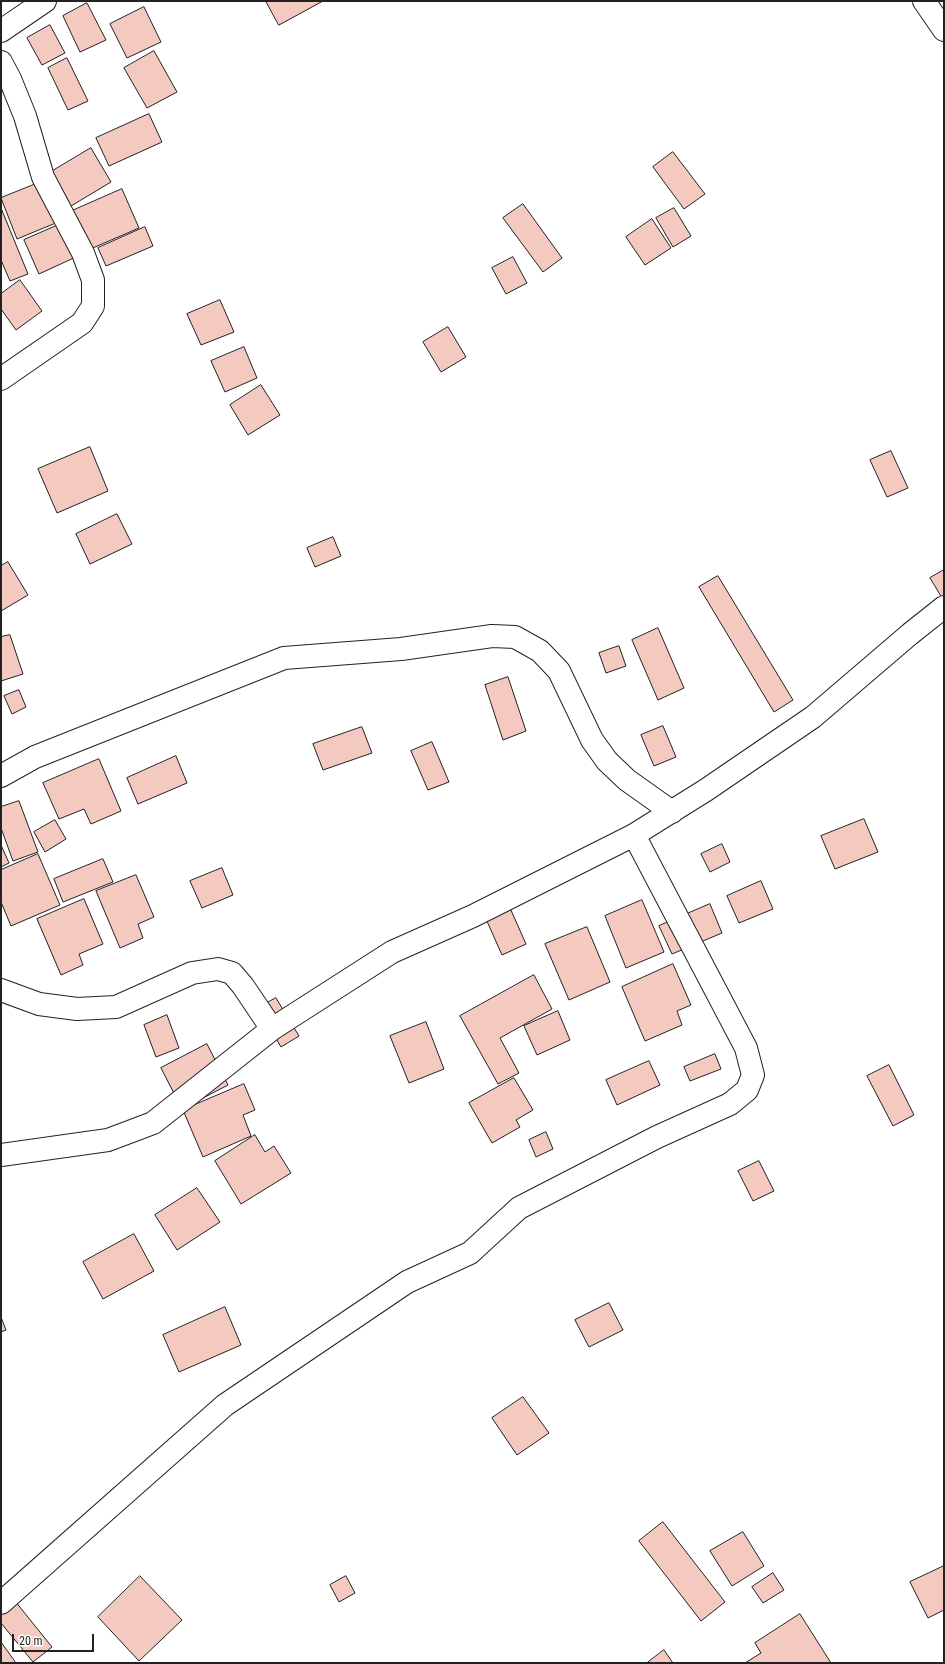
<!DOCTYPE html>
<html>
<head>
<meta charset="utf-8">
<style>
  body { margin:0 }
  #map { position:relative; width:945px; height:1664px; overflow:hidden; background:#fff; font-family:"Roboto Condensed",sans-serif }
  canvas { display:block }
  .frame { position:absolute; inset:0; border:2px solid #222; pointer-events:none }
  .scale { position:absolute; left:12px; top:1634px; width:82px; height:18px; box-sizing:border-box; border:2px solid #222; border-top:0; padding-left:5px; font-size:12px; line-height:14px; white-space:nowrap; color:#222; -webkit-text-stroke:3px #fff; paint-order:stroke }
</style>
</head>
<body>
<div id="map">
<canvas width="945" height="1664"></canvas>
<div class="frame"></div>
<div class="scale">20 m</div>
</div>
<script>
const g = document.querySelector('canvas').getContext('2d');
g.lineJoin = 'round';
function fillPath(path, color) {
  g.fillStyle = color;
  g.fill(path, 'evenodd');
}
function strokePath(path, color, width, dash) {
  g.strokeStyle = color;
  g.lineWidth = width;
  g.lineCap = dash ? 'butt' : 'round';
  g.setLineDash(dash || []);
  g.stroke(path);
}
const building = new Path2D(`
  M266 1H323L279 25Z
  M87 3 106 40 80 52 63 16Z
  M144 7 161 42 127 58 110 24Z
  M50 25 65 53 42 65 27 38Z
  M154 51 177 92 147 108 124 68Z
  M67 58 88 101 68 110 48 68Z
  M149 114 162 142 109 166 96 138Z
  M91 148 111 182 66 209 46 175Z
  M673 152 705 194 684 209 653 167Z
  M46 180 63 220 17 239 1 198Z
  M122 189 139 228 88 250 72 211Z
  M523 204 562 258 543 272 503 218Z
  M1 208 28 274 10 281 1 260Z
  M674 208 691 236 673 247 656 218Z
  M652 219 671 248 645 265 626 237Z
  M63 223 78 256 39 274 24 240Z
  M145 227 153 246 106 266 98 248Z
  M513 257 527 283 506 294 492 268Z
  M20 280 42 311 16 330 1 309V294Z
  M220 300 234 332 201 345 187 314Z
  M448 327 466 357 441 372 423 342Z
  M244 347 257 378 225 392 211 361Z
  M261 385 280 415 248 435 230 405Z
  M90 447 108 491 57 513 38 469Z
  M891 451 908 488 887 497 870 460Z
  M117 514 132 544 90 564 76 534Z
  M333 537 341 556 315 567 307 548Z
  M8 562 28 595 1 611V566Z
  M944 570V601L930 578Z
  M718 576 793 700 774 712 699 587Z
  M658 628 684 688 658 700 632 640Z
  M10 635 23 674 1 681V637Z
  M619 646 626 666 606 673 599 653Z
  M508 677 526 731 503 740 485 685Z
  M19 690 26 707 12 714 4 696Z
  M663 726 676 757 654 766 641 735Z
  M362 727 372 753 323 770 313 744Z
  M432 742 449 782 428 790 411 751Z
  M176 756 187 783 138 804 127 778Z
  M99 759 121 811 91 824 84 809 59 819 43 783Z
  M19 801 38 852 13 861 1 828V807Z
  M864 819 878 852 835 869 821 836Z
  M55 820 66 839 45 852 34 832Z
  M722 844 730 862 710 872 701 854Z
  M1 845 9 863 1 867Z
  M38 854 60 905 11 926 1 902V870Z
  M103 859 113 882 63 902 54 879Z
  M222 868 233 895 202 908 190 881Z
  M136 875 154 917 138 924 143 938 120 948 96 891Z
  M761 881 773 909 739 923 727 896Z
  M84 899 103 944 79 954 83 965 61 975 37 919Z
  M642 900 664 952 626 968 605 916Z
  M710 904 722 933 672 954 659 926Z
  M510 908 526 944 502 955 486 919Z
  M587 927 610 982 569 1000 545 944Z
  M673 964 691 1005 677 1011 682 1025 645 1041 622 987Z
  M534 975 552 1009 500 1038 519 1073 498 1084 460 1016Z
  M276 998 299 1036 281 1047 258 1008Z
  M558 1011 570 1040 537 1055 524 1026Z
  M167 1015 179 1048 156 1057 144 1025Z
  M426 1022 444 1069 409 1083 390 1036Z
  M207 1044 228 1085 182 1109 161 1068Z
  M715 1054 721 1069 690 1081 684 1067Z
  M649 1061 660 1085 617 1105 606 1080Z
  M889 1065 914 1115 893 1126 867 1076Z
  M514 1078 533 1110 516 1120 520 1127 492 1143 469 1103Z
  M244 1084 255 1110 243 1115 251 1136 203 1157 183 1110Z
  M546 1132 553 1149 536 1157 529 1140Z
  M255 1135 265 1152 274 1146 291 1173 241 1204 215 1161Z
  M759 1161 774 1191 753 1201 738 1171Z
  M197 1188 220 1222 177 1250 155 1215Z
  M134 1234 154 1271 103 1299 83 1262Z
  M609 1303 623 1330 589 1347 575 1320Z
  M225 1307 241 1345 179 1372 163 1335Z
  M1 1317 6 1330 1 1332Z
  M523 1397 549 1433 517 1455 492 1418Z
  M663 1522 725 1602 701 1621 639 1541Z
  M743 1532 764 1566 732 1586 710 1551Z
  M944 1566V1610L928 1618 910 1582Z
  M773 1573 784 1590 763 1603 752 1587Z
  M140 1576 182 1620 139 1661 98 1617Z
  M346 1576 355 1593 339 1602 330 1585Z
  M15 1601 52 1647 33 1662 1 1623V1613Z
  M800 1614 831 1663H745L761 1653 755 1643Z
  M1 1642 16 1663H1Z
  M664 1650 673 1663H647Z`);
fillPath(building, '#f3c9c0');
strokePath(building, '#222', 1);
const minor = new Path2D(`
  M924 1 944 30
  M1 31 45 1
  M1 62 10 79 25 116 43 177 83 253 93 280V306L82 323 1 379
  M1 776 35 757 284 658 401 649 492 636 515 637 540 651 559 671 592 740 607 761 627 780 672 812
  M1 990 39 1004 77 1009 116 1007 192 973 218 969 232 973 243 986 272 1029
  M1 1155 108 1140 153 1123 272 1029 392 952 473 916 634 835 706 790 813 717 910 634 944 607
  M1 1603 225 1405 407 1282 470 1253 519 1208 657 1137 730 1104 747 1090 753 1075 746 1048 634 835`);
strokePath(minor, '#222', 24);
strokePath(minor, '#fff', 22);
</script>
</body>
</html>
